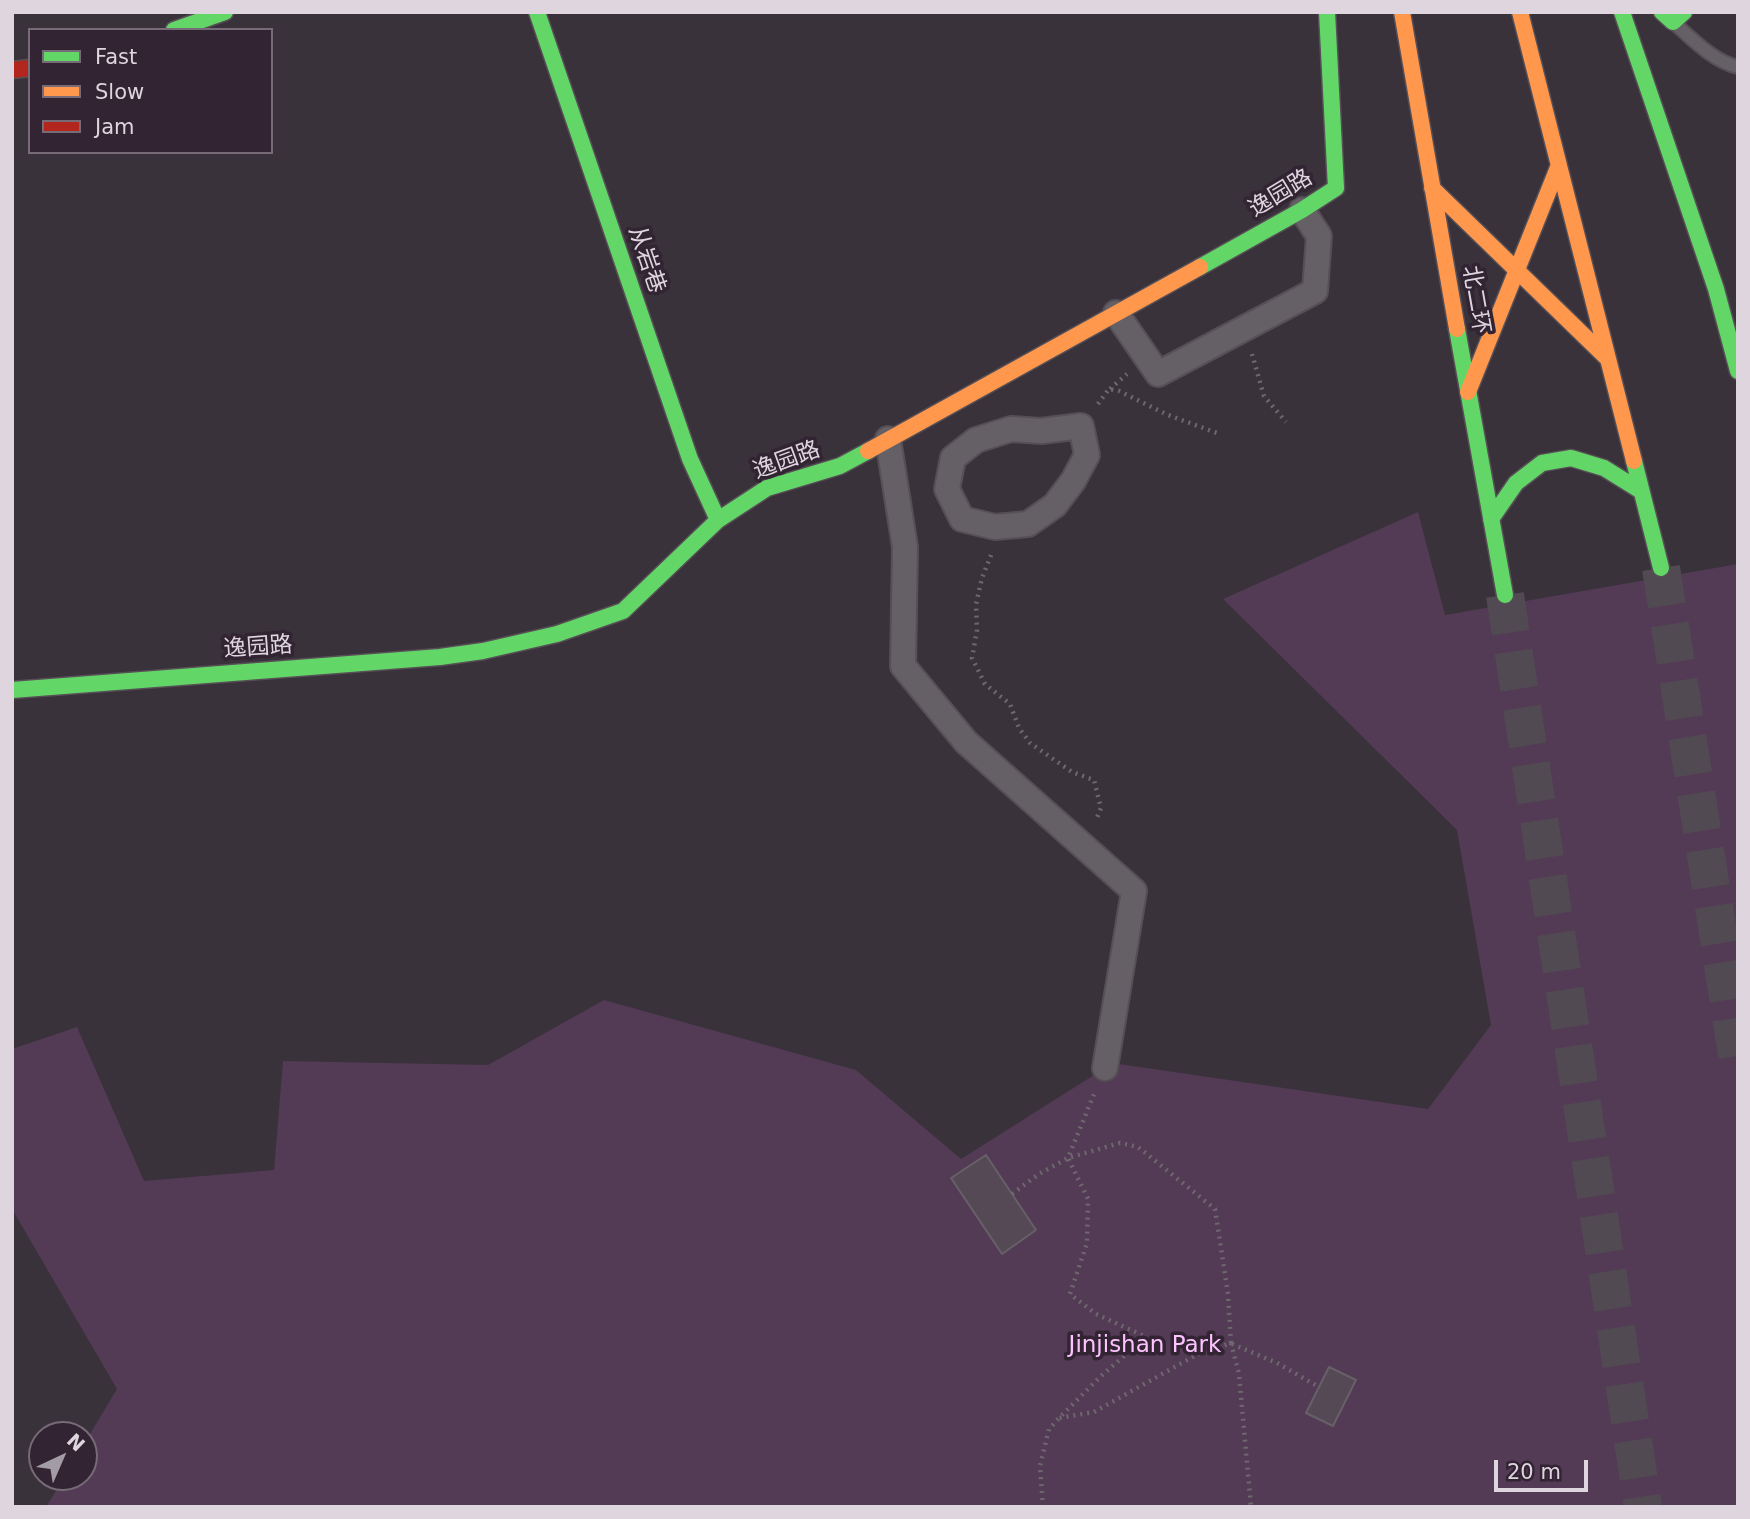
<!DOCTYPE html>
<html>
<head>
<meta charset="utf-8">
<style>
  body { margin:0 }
  #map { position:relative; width:1750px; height:1519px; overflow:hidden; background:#39323a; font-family:"DejaVu Sans",sans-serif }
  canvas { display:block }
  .frame { position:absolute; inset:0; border:14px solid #ded5df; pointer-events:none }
  .legend { position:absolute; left:28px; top:28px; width:245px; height:126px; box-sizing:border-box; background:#322433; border:2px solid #776b78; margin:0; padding:9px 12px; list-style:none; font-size:21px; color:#ded5df }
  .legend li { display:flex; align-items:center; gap:14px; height:35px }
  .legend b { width:35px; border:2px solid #776b78 }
  .north { position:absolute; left:28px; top:1421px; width:70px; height:70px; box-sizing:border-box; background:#322433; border:2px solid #776b78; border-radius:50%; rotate:44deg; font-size:19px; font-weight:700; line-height:28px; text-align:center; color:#ded5df }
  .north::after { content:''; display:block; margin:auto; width:24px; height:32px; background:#a49ca5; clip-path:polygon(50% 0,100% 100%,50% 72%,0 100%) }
  .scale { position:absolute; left:1494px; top:1460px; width:94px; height:32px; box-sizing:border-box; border:4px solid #ded5df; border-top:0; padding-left:9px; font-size:21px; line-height:24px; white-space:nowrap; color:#ded5df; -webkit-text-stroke:5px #322433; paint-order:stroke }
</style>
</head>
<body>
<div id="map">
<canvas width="1750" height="1519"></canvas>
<div class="frame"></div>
<ul class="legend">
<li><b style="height:9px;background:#63d668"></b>Fast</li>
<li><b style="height:9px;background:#ff974d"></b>Slow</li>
<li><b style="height:9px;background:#b3261e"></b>Jam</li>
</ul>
<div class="north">N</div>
<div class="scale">20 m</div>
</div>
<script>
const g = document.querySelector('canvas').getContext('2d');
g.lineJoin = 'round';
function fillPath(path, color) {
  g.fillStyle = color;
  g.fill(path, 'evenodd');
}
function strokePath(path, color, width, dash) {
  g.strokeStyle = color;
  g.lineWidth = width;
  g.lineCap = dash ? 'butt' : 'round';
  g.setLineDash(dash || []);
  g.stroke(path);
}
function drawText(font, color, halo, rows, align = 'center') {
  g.font = font + ' "DejaVu Sans","Noto Sans SC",sans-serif';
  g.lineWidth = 7;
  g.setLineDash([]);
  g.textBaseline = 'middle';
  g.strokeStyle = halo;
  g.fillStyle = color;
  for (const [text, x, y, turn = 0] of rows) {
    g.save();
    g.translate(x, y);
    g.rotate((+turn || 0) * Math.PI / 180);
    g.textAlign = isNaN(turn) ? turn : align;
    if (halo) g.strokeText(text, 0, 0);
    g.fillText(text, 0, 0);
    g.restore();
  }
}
fillPath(new Path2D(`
  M1418 512 1445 615 1738 564V1507H46L64 1477H84V1444L117 1389 12 1209V1049L77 1027 144 1181 274 1170 283 1061 488 1065 604 1000 856 1070 961 1159 1105 1068 1119 1064 1428 1109 1491 1025 1457 830 1223 599Z`), '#533a55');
const building = new Path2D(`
  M986 1155 1036 1230 1002 1254 951 1178Z
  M1329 1367 1356 1380 1333 1426 1306 1413Z`);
fillPath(building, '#554956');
strokePath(building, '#676068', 2);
strokePath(new Path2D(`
  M1661 568 1738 1061
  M1505 595 1643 1507`), '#524a53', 38, [38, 19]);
const lane = new Path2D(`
  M1673 22C1691 38 1714 62 1738 67`);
const street = new Path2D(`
  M1116 313 1158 374 1315 291 1319 236 1302 210
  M1081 426 1087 455 1073 481 1055 505 1028 524 995 527 962 519 947 489 953 458 976 440 1011 429 1041 431Z
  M888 439 905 547 903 666 966 742 1134 891 1105 1068`);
const fast = new Path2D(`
  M537 12 690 459 718 520
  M1622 12 1716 289 1738 371
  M1662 12 1673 22 1684 12
  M174 30 225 12
  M1200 267 1302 210 1336 188 1327 12
  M1457 329 1505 595
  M1634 461 1661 568
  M1491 519 1516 483 1542 463 1571 458 1604 468 1641 491
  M12 690 440 657 483 651 557 634 623 611 718 520 767 488 840 466 868 451`);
const slow = new Path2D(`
  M1402 12 1457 329
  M1520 12 1634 461
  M1432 188 1608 359
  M1468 392 1559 165
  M868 451 1200 267`);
const jam = new Path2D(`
  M12 70 30 68`);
strokePath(lane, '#564f56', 16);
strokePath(street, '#564f56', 28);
strokePath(fast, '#564f56', 19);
strokePath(slow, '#564f56', 19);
strokePath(jam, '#564f56', 19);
strokePath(new Path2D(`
  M1252 354 1264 396 1286 422
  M1110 389 1127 374
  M1098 404 1109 389 1119 391 1168 415 1217 433
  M991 555 982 578 976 604 977 630 972 658 985 684 1010 704 1019 728 1030 743 1072 772 1094 780 1101 808 1096 820
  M1012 1194 1039 1174 1068 1158 1120 1143 1138 1147 1215 1209 1228 1294 1231 1343 1198 1354 1094 1412 1059 1418
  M1231 1343 1239 1374 1251 1507
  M1232 1344 1277 1363 1319 1387
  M1043 1507 1040 1466 1049 1429 1059 1418 1101 1376 1146 1337 1096 1314 1070 1294 1087 1243 1088 1199 1068 1158 1094 1094`), '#6e686e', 4.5, [2, 5]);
strokePath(lane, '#656065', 12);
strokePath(street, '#656065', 24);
strokePath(fast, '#63d668', 16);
strokePath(slow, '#ff974d', 16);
strokePath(jam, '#b3261e', 16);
drawText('23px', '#ded5df', '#322433', [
  ["逸园路",1281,194,-31],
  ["从岩巷",646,260,71],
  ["北二环",1475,300,80],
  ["逸园路",787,461,-20],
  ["逸园路",258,648,-4]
]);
drawText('23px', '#fcc3ff', '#322433', [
  ["Jinjishan Park",1145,1346]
]);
</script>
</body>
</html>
